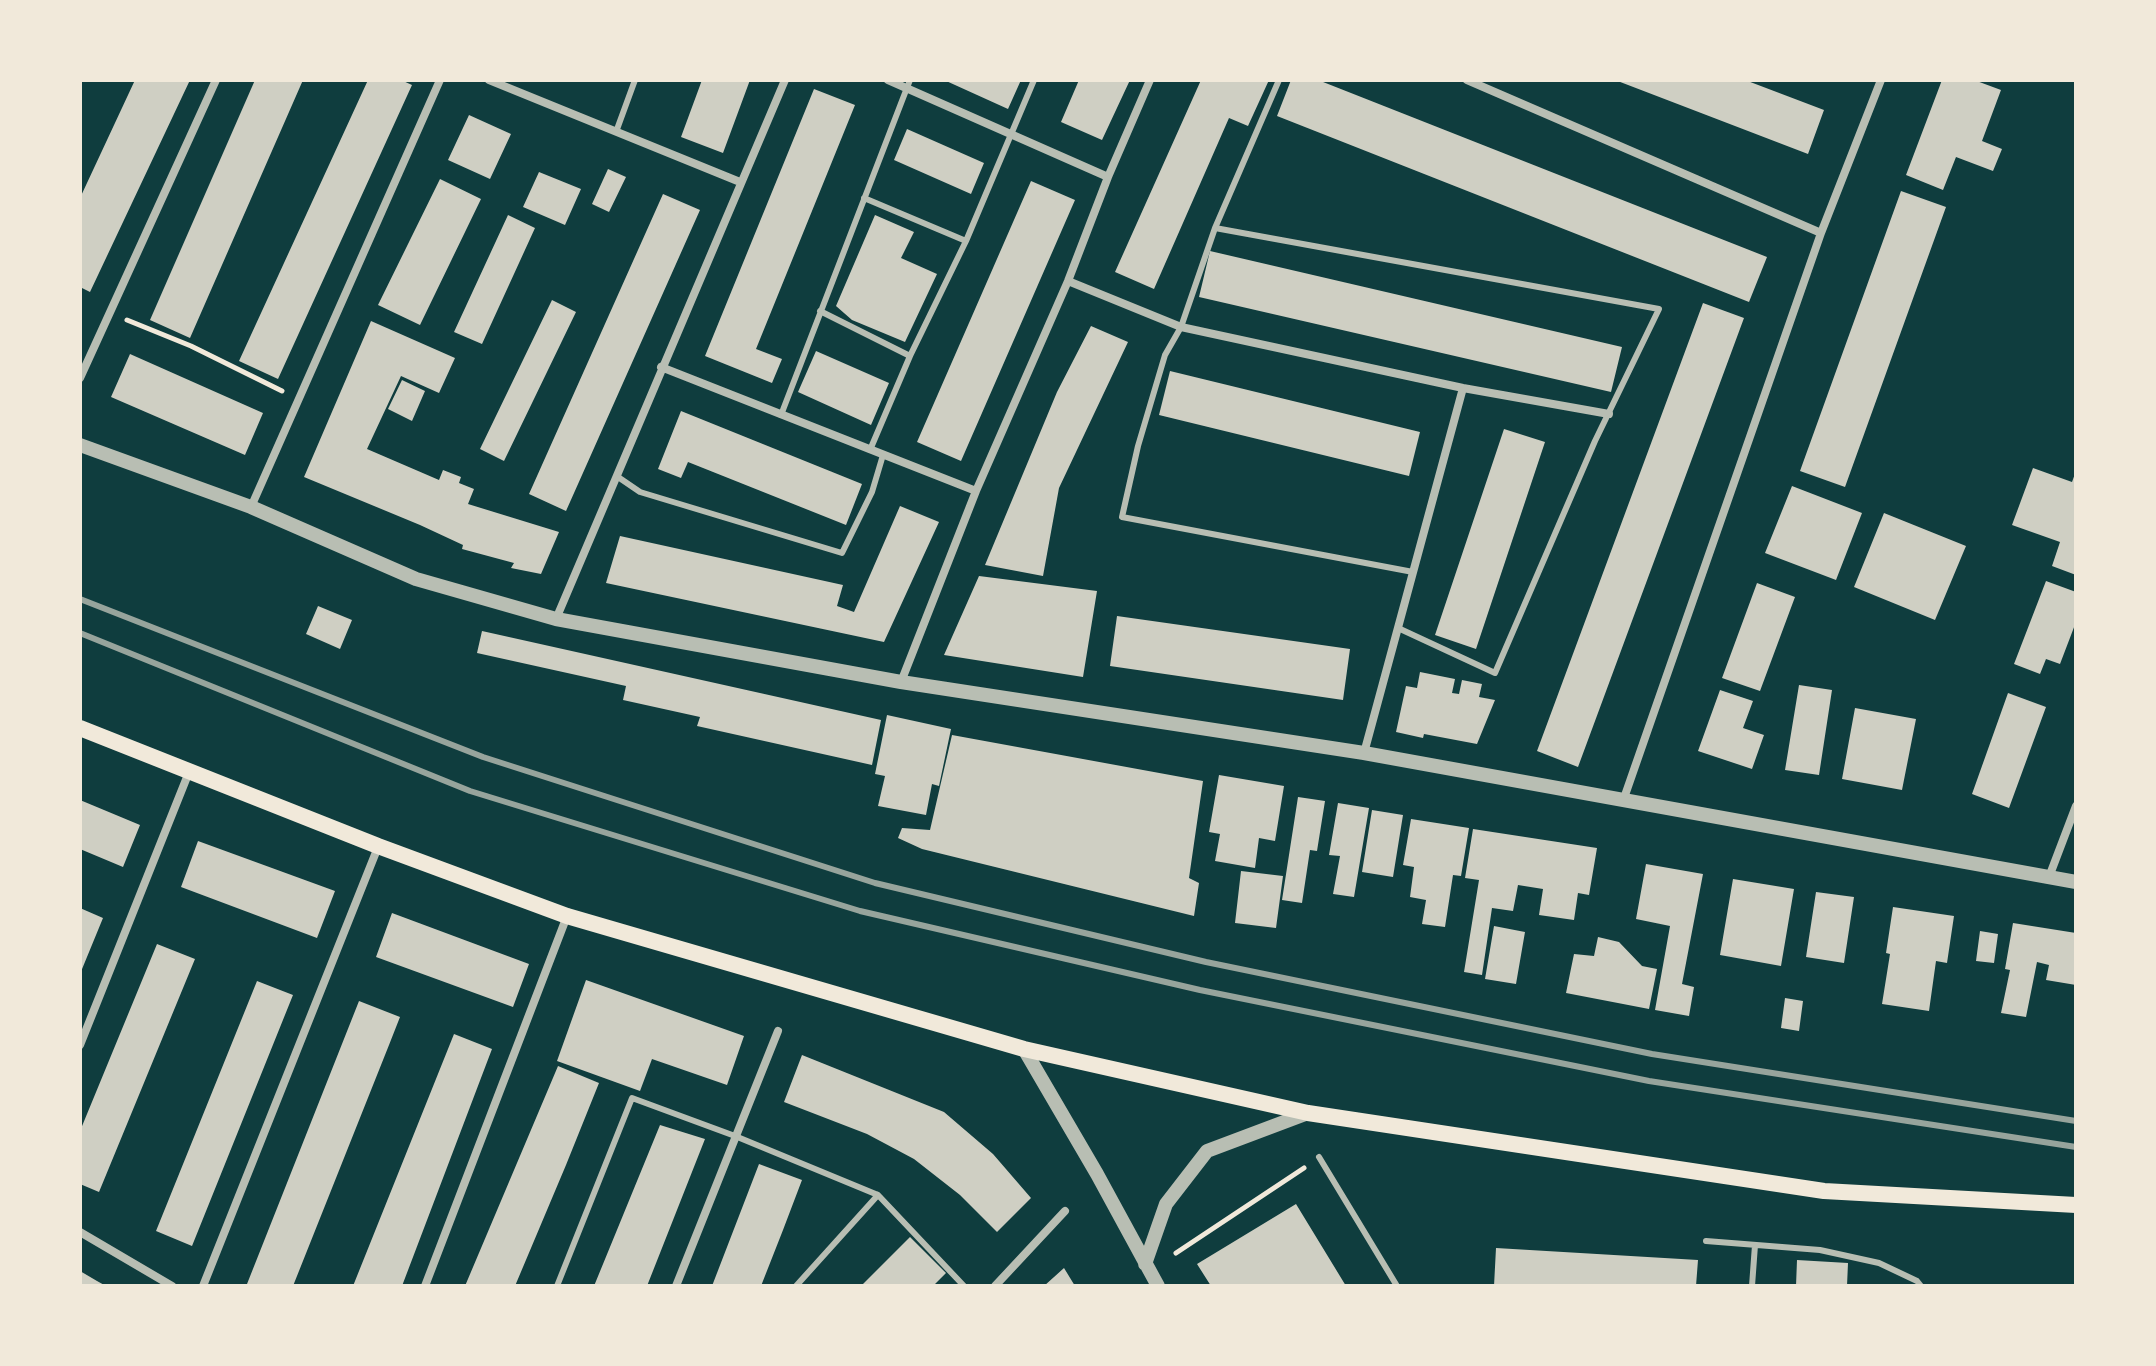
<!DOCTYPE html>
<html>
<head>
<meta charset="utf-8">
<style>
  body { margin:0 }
  #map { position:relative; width:2156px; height:1366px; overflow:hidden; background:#0f3d3e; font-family:"DejaVu Sans",sans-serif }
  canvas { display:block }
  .frame { position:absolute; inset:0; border:82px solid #f1e9da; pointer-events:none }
</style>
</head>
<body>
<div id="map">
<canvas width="2156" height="1366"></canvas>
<div class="frame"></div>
</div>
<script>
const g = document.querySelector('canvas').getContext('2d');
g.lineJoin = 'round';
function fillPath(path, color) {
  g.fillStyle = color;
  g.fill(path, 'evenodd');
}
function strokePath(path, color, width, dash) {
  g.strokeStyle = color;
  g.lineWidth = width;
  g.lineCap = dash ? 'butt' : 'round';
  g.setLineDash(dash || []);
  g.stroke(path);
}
fillPath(new Path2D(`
  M135 80H190L90 292 80 287V198Z
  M255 80H303L190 338 150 320Z
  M368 80H401L412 85 278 379 239 361Z
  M702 80H750L723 153 681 137Z
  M944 80H1021L1008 109Z
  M1079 80H1130L1102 140 1061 122Z
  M1201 80H1269L1248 126 1229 118 1154 289 1115 272Z
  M1291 80H1318L1767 257 1749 302 1277 116Z
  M1615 80H1745L1824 110 1808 154Z
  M1942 80H1974L2001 90 1982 141 2002 149 1993 171 1956 157 1943 190 1906 175Z
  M814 89 855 105 756 349 782 359 772 383 705 356Z
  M469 115 511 134 490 179 448 160Z
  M907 129 984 163 971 194 894 160Z
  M608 169 626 177 609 212 592 204Z
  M539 172 581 189 565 225 523 207Z
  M440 179 481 199 420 325 378 305Z
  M1031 181 1075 200 961 461 917 442Z
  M1901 191 1946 207 1845 487 1800 471Z
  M663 194 700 210 566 511 529 494Z
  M508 215 535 228 482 344 454 332Z
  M875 215 914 232 901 258 937 274 905 342 852 320 836 306Z
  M1210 251 1622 347 1611 392 1199 297Z
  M552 300 576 312 504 461 480 449Z
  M1703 303 1744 318 1578 767 1537 751Z
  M371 321 455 358 439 393 401 376 367 449 439 480 443 470 461 477 459 483 474 489 468 504 559 532 541 574 511 568 514 563 462 549 463 545 420 525 304 477Z
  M1091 326 1128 342 1059 488 1043 576 985 565 1057 392Z
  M816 351 889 383 871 425 798 392Z
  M130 354 263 413 245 455 111 397Z
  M1170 371 1420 432 1409 476 1159 415Z
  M402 380 425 391 412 421 388 409Z
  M681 411 862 484 846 525 688 462 681 478 658 469Z
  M1504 429 1545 442 1476 649 1435 635Z
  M2033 468 2072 482 2076 471V575L2052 566 2060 542 2012 525Z
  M1792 486 1862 513 1836 580 1765 553Z
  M900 506 939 522 884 642 606 583 620 536 843 585 837 606 854 612Z
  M1884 513 1966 546 1935 620 1854 587Z
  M979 576 1097 591 1083 677 944 655Z
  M2046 581 2076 592 2074 607 2076 608V622L2060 664 2046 659 2040 674 2014 664Z
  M1757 583 1795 597 1760 691 1722 678Z
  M318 606 352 620 340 649 306 634Z
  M1117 616 1350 649 1343 700 1110 666Z
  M482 631 881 720 872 765 697 726 700 717 623 700 626 686 477 653Z
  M1420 672 1455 679 1452 693 1459 694 1462 680 1482 684 1479 697 1495 700 1477 744 1424 734 1423 738 1396 732 1406 686 1417 688Z
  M1799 685 1832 690 1819 775 1785 770Z
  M1720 690 1753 701 1743 728 1764 735 1752 769 1698 751Z
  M2008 693 2046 707 2009 808 1972 794Z
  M1855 708 1916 719 1902 790 1842 779Z
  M887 715 951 729 939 786 932 784 926 815 878 806 885 776 875 774Z
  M952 735 1203 781 1189 878 1199 883 1194 916 922 849 898 838 902 828 930 830Z
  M1219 775 1284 786 1275 841 1259 838 1255 868 1215 861 1220 834 1209 832Z
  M1298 797 1325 801 1317 851 1310 850 1302 903 1282 900Z
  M80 800 140 825 123 867 80 849Z
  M1338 803 1369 808 1354 897 1333 894 1340 856 1329 855Z
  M1372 810 1403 815 1393 877 1362 872Z
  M1411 819 1469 828 1461 876 1453 875 1445 927 1422 924 1426 900 1410 897 1414 867 1403 865Z
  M1473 829 1597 848 1589 895 1578 893 1574 920 1539 915 1543 889 1518 885 1513 911 1492 908 1482 975 1464 972 1479 880 1465 878Z
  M198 841 335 891 317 938 181 887Z
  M1646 864 1703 874 1682 984 1694 987 1689 1016 1655 1010 1670 926 1636 919Z
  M1241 871 1283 876 1276 928 1235 923Z
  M1733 879 1794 889 1781 966 1720 955Z
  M1816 892 1854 897 1844 963 1806 957Z
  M1893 907 1954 916 1947 963 1936 961 1929 1011 1882 1004 1890 954 1886 953Z
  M80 908 103 918 80 974Z
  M392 913 529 964 513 1007 376 957Z
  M2013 923 2076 933V985L2046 980 2049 965 2037 962 2026 1017 2001 1013 2010 970 2005 969Z
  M1494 926 1525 932 1516 984 1485 979Z
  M1980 931 1998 934 1994 963 1976 961Z
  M1598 937 1619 942 1642 966 1657 969 1649 1009 1566 993 1574 954 1594 956Z
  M157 944 195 959 99 1192 80 1184V1131Z
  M586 980 744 1036 727 1085 652 1059 640 1091 557 1061Z
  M257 981 293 995 192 1246 156 1231Z
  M1785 998 1803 1001 1799 1031 1781 1028Z
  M359 1001 400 1017 389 1045 293 1286H251L247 1284Z
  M454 1034 492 1049 402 1286H353Z
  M802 1055 944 1112 993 1154 1031 1198 997 1232 960 1195 914 1159 867 1134 784 1102Z
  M558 1066 599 1083 566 1165 515 1286H465Z
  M660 1125 705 1139 647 1286H594Z
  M759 1164 802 1180 783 1230 761 1286H712Z
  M1296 1204 1346 1286H1211L1197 1264Z
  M910 1237 946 1273 933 1286H861Z
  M1496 1248 1698 1260 1696 1286H1494Z
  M1797 1260 1848 1263 1847 1286H1796Z
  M1064 1268 1075 1286H1044Z
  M80 1271 97 1281 106 1286H80Z`), '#cfcfc3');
strokePath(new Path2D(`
  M127 320 191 346 282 391
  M1176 1253 1304 1168`), '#f1e9da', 5);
strokePath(new Path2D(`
  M1279 80 1215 228 1181 327 1165 355 1138 446 1122 517 1413 572
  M616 132 635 80
  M864 198 966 241
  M1215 228 1659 309 1595 441 1495 673 1398 628
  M820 311 910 356
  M781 415 910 80
  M870 450 910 356 966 241 1034 80
  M618 477 640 492 842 553 872 492 883 455
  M1319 1157 1397 1286
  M1706 1241 1820 1250 1879 1263 1917 1281 1921 1286
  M557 1286 632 1098 735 1136 878 1195 964 1286
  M796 1286 878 1195
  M1752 1286 1755 1245`), '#b8beb3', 6);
strokePath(new Path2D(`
  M489 80 740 182
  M888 80 1108 177
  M1467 80 1821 233
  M1068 281 1181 327 1463 388 1609 414
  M661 367 976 491
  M80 378 216 80
  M251 507 440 80
  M556 619 785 80
  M901 682 976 491 1068 281 1108 177 1150 80
  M1364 753 1463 388
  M1623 801 1821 233 1881 80
  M2049 877 2076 806
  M80 1045 189 772
  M80 1232 172 1286
  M203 1286 378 847
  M425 1286 567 916
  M676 1286 778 1031
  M995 1286 1065 1211`), '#b8beb3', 8);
strokePath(new Path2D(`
  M80 445 251 507 416 579 556 619 901 682 1364 753 2076 882
  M1024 1049 1097 1174 1158 1286
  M1145 1264 1166 1204 1207 1151 1308 1113`), '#b8beb3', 14);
strokePath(new Path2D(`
  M80 728 378 846 567 916 1024 1049 1308 1113 1824 1191 2076 1205`), '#f1e9da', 16);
strokePath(new Path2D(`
  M80 599 483 757 875 883 1206 962 1652 1054 2076 1121
  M80 633 470 791 860 911 1200 990 1649 1081 2076 1147`), '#97a49c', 6);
</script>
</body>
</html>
